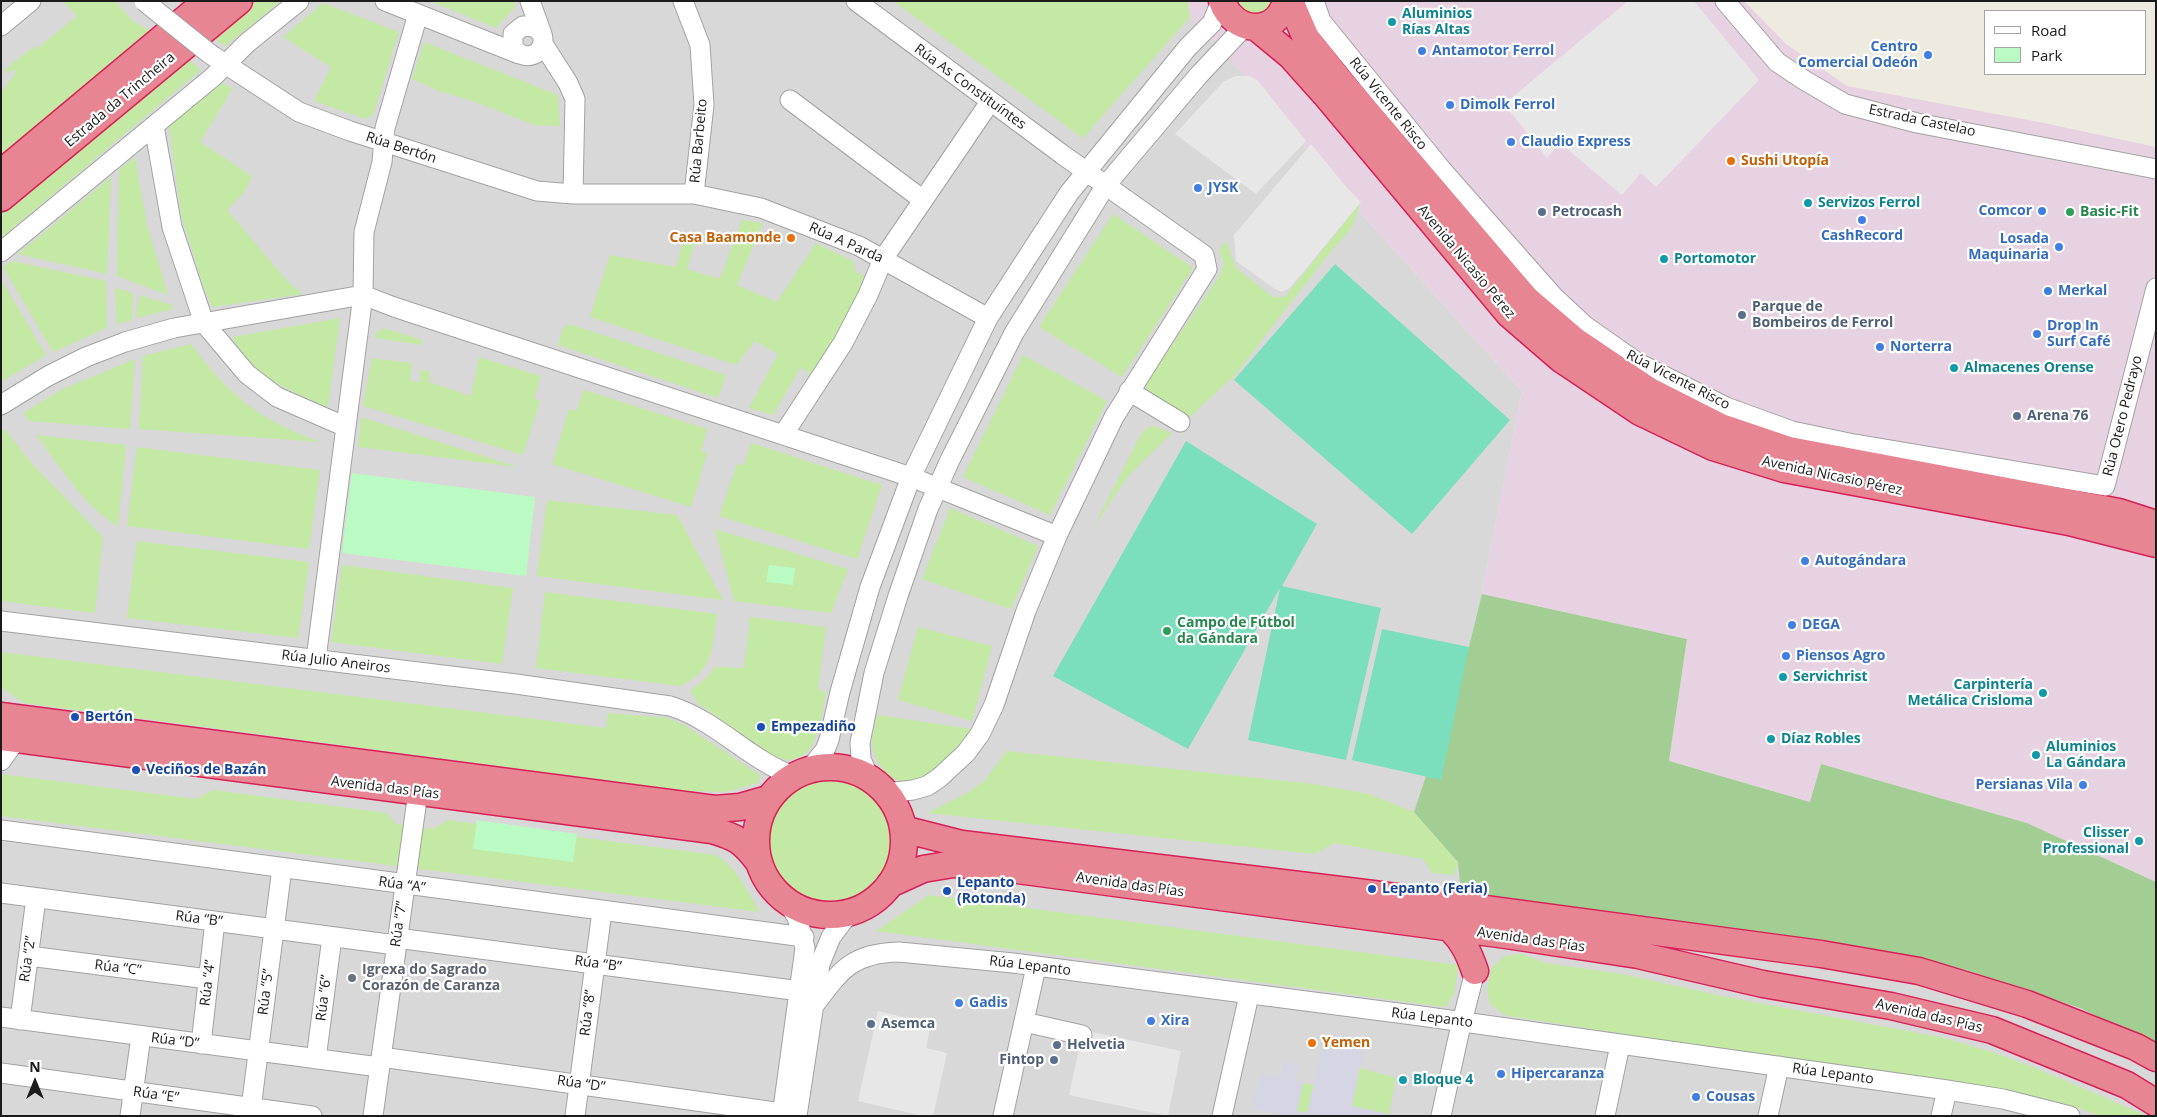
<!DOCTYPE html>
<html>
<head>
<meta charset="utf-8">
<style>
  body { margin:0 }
  #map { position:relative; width:2157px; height:1117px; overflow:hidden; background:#edeae0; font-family:"Open Sans",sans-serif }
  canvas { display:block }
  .frame { position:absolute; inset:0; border:2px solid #1b1b1b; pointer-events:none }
  .legend { position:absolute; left:1984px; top:10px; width:162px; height:65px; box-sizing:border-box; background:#fff; border:1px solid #a4a4a4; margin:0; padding:6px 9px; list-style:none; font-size:15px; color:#1b1b1b }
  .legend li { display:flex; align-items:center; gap:10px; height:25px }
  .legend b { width:25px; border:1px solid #a4a4a4 }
  .north { position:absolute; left:10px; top:1057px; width:50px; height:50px; -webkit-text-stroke:4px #fff; paint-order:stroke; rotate:0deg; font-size:14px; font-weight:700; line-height:20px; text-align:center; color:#1b1b1b }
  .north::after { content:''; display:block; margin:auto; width:18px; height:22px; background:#1b1b1b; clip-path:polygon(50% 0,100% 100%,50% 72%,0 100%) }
</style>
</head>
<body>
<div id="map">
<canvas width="2157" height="1117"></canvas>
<div class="frame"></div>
<ul class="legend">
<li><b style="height:6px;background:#fff"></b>Road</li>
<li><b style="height:14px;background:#bafac3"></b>Park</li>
</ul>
<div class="north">N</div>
</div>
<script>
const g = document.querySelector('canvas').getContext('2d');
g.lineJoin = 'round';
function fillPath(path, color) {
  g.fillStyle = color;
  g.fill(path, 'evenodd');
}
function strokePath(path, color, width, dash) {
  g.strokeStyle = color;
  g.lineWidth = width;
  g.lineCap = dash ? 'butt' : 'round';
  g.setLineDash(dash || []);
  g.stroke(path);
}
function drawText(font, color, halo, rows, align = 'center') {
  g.font = font + ' "Open Sans",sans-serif';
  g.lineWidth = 4.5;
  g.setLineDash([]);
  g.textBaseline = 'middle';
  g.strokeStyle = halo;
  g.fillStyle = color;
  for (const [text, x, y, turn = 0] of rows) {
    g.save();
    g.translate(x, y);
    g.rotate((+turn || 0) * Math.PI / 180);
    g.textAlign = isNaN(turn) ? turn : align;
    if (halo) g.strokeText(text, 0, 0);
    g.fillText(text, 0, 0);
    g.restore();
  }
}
fillPath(new Path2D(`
  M1 1H1188L1190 17 1211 36 1349 200 1522 391 1482 594 1669 761 1810 802 2156 882V1116H1Z`), '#d9d8d8');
fillPath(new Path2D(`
  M1188 1H1744L1786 44 1847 86 2044 123 2156 147V882L2027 823 1821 764 1811 802 1669 761 1687 639 1482 594 1522 391 1349 200 1211 36 1190 17Z`), '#e7d2e2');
fillPath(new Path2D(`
  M62 1H115L133 21 151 31 1 157V93L16 72 14 69 9 74 5 69 35 46V50L77 16Z
  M256 1H281L225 46 211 37Z
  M430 1H513L515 7 496 28Z
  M893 1H1188L1190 17 1083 138Z
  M1231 1H1275L1272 7 1253 17Z
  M323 3 399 32 373 115 366 119 314 101 331 67 283 37Z
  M424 42 558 95 560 126 534 125 470 100 441 92 412 79Z
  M187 58 201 70 1 238V213Z
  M221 83 233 88 200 142 252 176 246 190 227 210 289 283 303 294 212 307 203 285 181 214 169 125Z
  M135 157 147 225 168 295 117 276 119 170Z
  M111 177 107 274 18 254Z
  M1361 202 1351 229 1335 246 1234 376 1190 417 1149 393 1146 388V383L1220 275 1224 265 1219 250 1226 241 1236 268 1273 297H1285Z
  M1113 214 1193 268 1122 377 1039 327Z
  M742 220 763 223 737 285 777 302 816 243 853 261 856 272 869 278 813 378 808 375 809 372 800 368 773 415 749 408 778 354 755 341 736 365 590 317 610 255 676 267 684 238 695 241 687 269 720 279Z
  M12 261 106 281 107 328 53 352 3 267Z
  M1 279 46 355 1 382Z
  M115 288 133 293 132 320 117 324Z
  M139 295 172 305 173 309 136 318Z
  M340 318 328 407C291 393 251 374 232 337Z
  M569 324 726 375 718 398 558 345 563 328Z
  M383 328 423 340 421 345 375 338V334Z
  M191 344C231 397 256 418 320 442L139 429 143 356Z
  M1023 355 1107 401 1050 515 963 477Z
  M479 357 541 376 534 398 540 401 523 455 363 406 372 358 412 363 410 381 420 382V369L430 372 429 382 471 396Z
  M135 359 130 429 29 421 23 413 63 389Z
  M584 390 707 429 701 451 707 453 691 507 552 464 569 409 576 411Z
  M361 417 518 467 358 447Z
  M1154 426 1172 433 1128 476 1093 528 1141 434 1148 427Z
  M4 429 36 468 103 537 95 613 1 601V431Z
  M36 435 126 445 118 526C85 508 59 465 36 435Z
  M751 443 882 485 857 559 719 516 737 464 744 465Z
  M137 447 320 470 309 549 127 526Z
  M547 500 677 515 723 600 537 576Z
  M950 508 1038 546 1011 609 922 579Z
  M715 529 848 569 831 613 734 601Z
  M137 541 309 562 298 638 127 618Z
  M342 565 513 588 502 664 331 642Z
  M545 592 717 614C712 647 715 670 680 686L536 668Z
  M750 617 826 627 818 689 826 692C821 721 816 776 771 755L699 704 690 691 706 678 715 667 744 668Z
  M918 627 992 646 972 721 898 700Z
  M1 652 606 728 608 713 668 718 684 725 760 775 758 783 725 792 688 791 24 703 1 687Z
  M878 715 971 729C956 748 939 773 915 781 892 788 873 762 872 742 872 734 876 724 878 715Z
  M1007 751 1314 784 1369 794 1414 812 1458 862 1454 875 1432 873 1423 859 1335 843 1314 854 927 813 969 792 984 781Z
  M1 774 196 799 214 790 386 813 396 824 433 829 448 820 716 855C737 868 748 892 760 912L1 816Z
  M769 842a61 61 0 1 1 122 0a61 61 0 1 1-122 0Z
  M929 895 1458 965 1454 994 1445 1007 876 931Z
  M1522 954 1545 963 1622 974 1727 997 1945 1038 1995 1053 2038 1069 2147 1116H2101L2063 1103 2026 1095 1807 1063 1504 1015 1490 1004 1487 990 1491 968 1505 956Z
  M1360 1068 1396 1078 1389 1114 1351 1106Z
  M1303 1083 1314 1085 1308 1113 1297 1111Z`), '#c3e9a4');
fillPath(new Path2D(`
  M1482 594 1687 639 1669 761 1810 802 1821 764 2027 823 2156 882V1045L2080 1008 1966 970 1879 951 1461 894 1458 862 1414 812 1469 647Z`), '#a2ce94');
fillPath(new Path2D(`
  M352 473 535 497 526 576 342 553Z
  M769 565 795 568 793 585 766 582Z
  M477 820 577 834 573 862 473 849Z`), '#bafac3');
fillPath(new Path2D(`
  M1335 264 1510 420 1412 534 1234 380Z
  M1186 441 1317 524 1282 586 1381 608 1346 760 1248 740 1280 588 1188 749 1053 676Z
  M1382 629 1469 647 1441 780 1352 760Z`), '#7bdfbe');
fillPath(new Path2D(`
  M1628 1H1694L1759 80 1656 187 1641 173 1622 195 1560 143 1547 158 1504 104Z
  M1235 76H1250L1258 81 1306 141 1256 194 1175 134 1223 82Z
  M1311 144 1347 188 1361 202 1290 288 1282 292 1275 289 1236 261 1234 235Z
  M878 1011 931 1024 926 1048 947 1053 933 1116H923L858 1101Z
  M1083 1030 1181 1051 1168 1116 1069 1095Z`), '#e7e7e7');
fillPath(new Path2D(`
  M1324 1039 1364 1048 1352 1106 1395 1116H1284L1253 1108 1260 1074 1279 1078 1283 1062 1298 1065 1294 1081 1303 1083 1297 1111 1307 1113Z`), '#d5d5e3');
const minor = new Path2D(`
  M385 1 519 54
  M530 1 542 34C548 54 524 64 513 47V34L523 26 535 27 542 34
  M683 1 700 45 704 105 694 194
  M856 1 1063 155 1204 255 1207 269 1114 417 1057 536 1026 611 994 705 980 734 966 753 939 778 927 786 913 790 887 793
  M1314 1 1321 21 1442 170 1554 297 1584 325 1638 363 1726 407 1792 431 1849 443 2105 486 2156 288
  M1725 1 1777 62 1804 80 1845 104 1917 123 2156 169
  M1 26 31 1
  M543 44 568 83 575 99 573 194
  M210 54 299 112 350 131 537 191 573 194H694L761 208 859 246 988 318
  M790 100 923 200
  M154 126 172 227 204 323 247 374 277 397 346 427
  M1 252 213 77 247 43 299 1
  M1129 391 1180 422
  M1 405 48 376 86 357 125 342 174 328 363 295 394 307 911 477 1057 536
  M783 435 843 343 868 295 883 259 990 102
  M1 621 516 684 670 706C716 720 748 759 793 776
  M316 659 363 295 364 232 382 162 385 128 418 14
  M1 761 11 747 20 739
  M809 770 825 750 829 740 840 692 870 587 911 477 988 318 1069 193 1188 47 1212 23 1221 1
  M869 778 861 759 860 743 874 673 898 596 928 509 950 460 1014 333 1106 185 1198 76 1245 26
  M1 830 804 937
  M1 893 396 945
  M397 938 800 991
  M29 956 208 979
  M813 1007C840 971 851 953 899 952L1013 963 1421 1016 1947 1090 2003 1099 2070 1116
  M1 1017 379 1067
  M20 1020 36 898
  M1024 1022 1082 1035
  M201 1044 215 921
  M381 1057 782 1113
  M316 1059 332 937
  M1 1073 312 1116
  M130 1116 141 1036
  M250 1116 282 868
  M373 1116 418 792
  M575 1116 602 911
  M782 1116 805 948 797 917 786 900
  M797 1116 820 964 831 937 843 921 854 911
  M1003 1116 1036 967
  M1222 1116 1249 995
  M1441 1116 1458 1038 1475 971
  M1605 1116 1620 1045
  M1768 1116 1779 1066
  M1941 1116 1947 1090`);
const highway = new Path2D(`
  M1222 1C1233 34 1277 37 1286 1
  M1290 1 1306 38 1340 81 1526 299 1574 340 1648 390 1721 427 1789 450 2119 512 2156 524
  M1256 27 1291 56 1325 94 1509 314 1561 359 1640 412 1713 447 1784 469 2069 522 2156 544
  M1 173 207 1
  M1 198 239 1
  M1 716 715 809 740 807 768 799
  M1 737 712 830C736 837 743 841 758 861
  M756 841a74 74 0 1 1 148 0a74 74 0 1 1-148 0Z
  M903 829 962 844 1373 894 1821 954 1919 971 2027 1004 2136 1047 2156 1058
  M890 884 923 869 953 864 987 866 1506 935 1638 955 1763 984 1891 1006 1992 1030 2127 1085 2156 1103
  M1451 929C1464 942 1469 954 1475 971`);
strokePath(minor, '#a2a2a2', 21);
strokePath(highway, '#d92056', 29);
strokePath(minor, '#fff', 19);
strokePath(highway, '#e78592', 26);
const minorBridge = new Path2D(`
  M144 1 210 54`);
strokePath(minorBridge, '#a2a2a2', 21, []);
strokePath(minorBridge, '#fff', 19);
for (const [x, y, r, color] of [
  [1392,22,5,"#0f9aa8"],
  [1422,51,5,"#3f7fe0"],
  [1928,55,5,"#3f7fe0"],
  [1450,105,5,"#3f7fe0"],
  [1511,142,5,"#3f7fe0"],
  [1731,161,5,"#e8710a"],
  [1198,188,5,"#3f7fe0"],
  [1808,203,5,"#0f9aa8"],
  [2042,211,5,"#3f7fe0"],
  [1542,212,5,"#5c6f8a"],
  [2070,212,5,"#2e9e5b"],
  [1862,220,5,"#3f7fe0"],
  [791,238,5,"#e8710a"],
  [2059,247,5,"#3f7fe0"],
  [1664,259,5,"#0f9aa8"],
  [2048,291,5,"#3f7fe0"],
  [1742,315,5,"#5c6f8a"],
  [2037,334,5,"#3f7fe0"],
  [1880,347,5,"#3f7fe0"],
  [1954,368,5,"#0f9aa8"],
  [2017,416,5,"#5c6f8a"],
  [1805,561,5,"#3f7fe0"],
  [1792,625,5,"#3f7fe0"],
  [1167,631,5,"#2e9e5b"],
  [1786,656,5,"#3f7fe0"],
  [1783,677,5,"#0f9aa8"],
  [2043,693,5,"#0f9aa8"],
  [75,717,5,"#1a4fb4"],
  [761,727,5,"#1a4fb4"],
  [1771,739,5,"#0f9aa8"],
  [2036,755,5,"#0f9aa8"],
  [136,770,5,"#1a4fb4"],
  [2083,785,5,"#3f7fe0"],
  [2139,841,5,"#0f9aa8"],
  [1372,889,5,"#1a4fb4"],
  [947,891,5,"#1a4fb4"],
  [352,978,5,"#6b7280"],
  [959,1003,5,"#3f7fe0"],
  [1151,1021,5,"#3f7fe0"],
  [871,1024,5,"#5c6f8a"],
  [1312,1043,5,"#e8710a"],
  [1057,1045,5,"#5c6f8a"],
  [1054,1060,5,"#5c6f8a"],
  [1501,1074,5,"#3f7fe0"],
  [1403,1080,5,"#0f9aa8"],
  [1696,1097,5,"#3f7fe0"]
]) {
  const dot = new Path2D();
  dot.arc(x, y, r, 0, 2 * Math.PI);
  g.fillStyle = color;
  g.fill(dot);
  strokePath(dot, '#fff', 2);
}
drawText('bold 14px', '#0d838f', '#fff', [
  ["Aluminios",1402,14],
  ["Rías Altas",1402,30],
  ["Servizos Ferrol",1818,203],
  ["Portomotor",1674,259],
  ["Almacenes Orense",1964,368],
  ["Servichrist",1793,677],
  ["Carpintería",2033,685,"right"],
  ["Metálica Crisloma",2033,701,"right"],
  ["Díaz Robles",1781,739],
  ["Aluminios",2046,747],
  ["La Gándara",2046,763],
  ["Clisser",2129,833,"right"],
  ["Professional",2129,849,"right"],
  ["Bloque 4",1413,1080]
], 'left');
drawText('bold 14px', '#366cbe', '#fff', [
  ["Centro",1918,47,"right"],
  ["Comercial Odeón",1918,63,"right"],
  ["Antamotor Ferrol",1432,51],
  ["Dimolk Ferrol",1460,105],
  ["Claudio Express",1521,142],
  ["JYSK",1208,188],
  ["Comcor",2032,211,"right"],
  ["CashRecord",1862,236,"center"],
  ["Losada",2049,239,"right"],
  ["Maquinaria",2049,255,"right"],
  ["Merkal",2058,291],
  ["Drop In",2047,326],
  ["Surf Café",2047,342],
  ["Norterra",1890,347],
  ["Autogándara",1815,561],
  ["DEGA",1802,625],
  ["Piensos Agro",1796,656],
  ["Persianas Vila",2073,785,"right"],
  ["Gadis",969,1003],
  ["Xira",1161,1021],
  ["Hipercaranza",1511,1074],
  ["Cousas",1706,1097]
], 'left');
drawText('14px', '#1b1b1b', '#fff', [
  ["Rúa As Constituíntes",970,87,36],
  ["Estrada da Trincheira",120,100,-40],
  ["Rúa Vicente Risco",1388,104,51],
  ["Estrada Castelao",1922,121,12],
  ["Rúa Barbeito",699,141,-85],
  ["Rúa Bertón",401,148,18],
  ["Rúa A Parda",846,243,24],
  ["Avenida Nicasio Pérez",1466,262,50],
  ["Rúa Vicente Risco",1678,380,27],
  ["Rúa Otero Pedrayo",2123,416,-76],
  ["Avenida Nicasio Pérez",1832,476,12],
  ["Rúa Julio Aneiros",336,662,7],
  ["Avenida das Pías",385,788,7],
  ["Rúa “A”",402,885,8],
  ["Avenida das Pías",1130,885,8],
  ["Rúa “B”",199,919,7],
  ["Rúa “7”",399,924,-82],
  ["Avenida das Pías",1531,940,8],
  ["Rúa “2”",28,959,-82],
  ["Rúa “B”",598,964,8],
  ["Rúa Lepanto",1030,966,7],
  ["Rúa “C”",118,968,7],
  ["Rúa “4”",208,983,-83],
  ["Rúa “5”",266,992,-83],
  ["Rúa “6”",324,998,-83],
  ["Rúa “8”",588,1013,-83],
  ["Avenida das Pías",1929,1016,13],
  ["Rúa Lepanto",1432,1018,7],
  ["Rúa “D”",175,1041,7],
  ["Rúa Lepanto",1833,1074,8],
  ["Rúa “D”",581,1084,8],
  ["Rúa “E”",156,1095,8]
]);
drawText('bold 14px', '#c56008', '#fff', [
  ["Sushi Utopía",1741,161],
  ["Casa Baamonde",781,238,"right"],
  ["Yemen",1322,1043]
], 'left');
drawText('bold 14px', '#4e5e75', '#fff', [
  ["Petrocash",1552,212],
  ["Parque de",1752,307],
  ["Bombeiros de Ferrol",1752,323],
  ["Arena 76",2027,416],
  ["Asemca",881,1024],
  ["Helvetia",1067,1045],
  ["Fintop",1044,1060,"right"]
], 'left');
drawText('bold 14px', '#27864d', '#fff', [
  ["Basic-Fit",2080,212],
  ["Campo de Fútbol",1177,623],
  ["da Gándara",1177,639]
], 'left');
drawText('bold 14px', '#164399', '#fff', [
  ["Bertón",85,717],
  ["Empezadiño",771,727],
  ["Veciños de Bazán",146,770],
  ["Lepanto",957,883],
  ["(Rotonda)",957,899],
  ["Lepanto (Feria)",1382,889]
], 'left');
drawText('bold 14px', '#5b616d', '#fff', [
  ["Igrexa do Sagrado",362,970],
  ["Corazón de Caranza",362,986]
], 'left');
</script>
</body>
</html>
